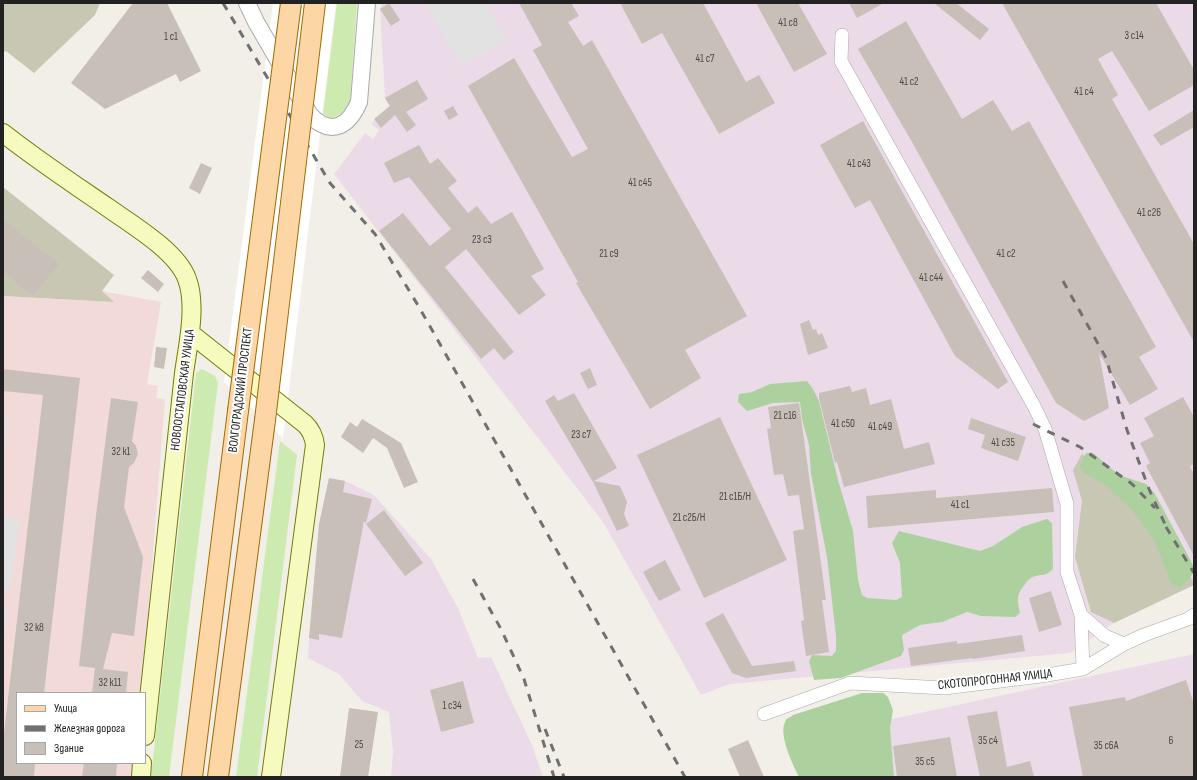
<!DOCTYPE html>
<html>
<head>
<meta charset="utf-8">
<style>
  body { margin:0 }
  #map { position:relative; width:1197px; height:780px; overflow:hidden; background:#f2efe9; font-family:"Sofia Sans Condensed",sans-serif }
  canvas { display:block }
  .frame { position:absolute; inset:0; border:4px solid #222; pointer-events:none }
  .legend { position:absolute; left:16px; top:692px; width:130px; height:72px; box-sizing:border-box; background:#fff; border:1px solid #a7a7a7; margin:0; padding:5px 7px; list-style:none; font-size:12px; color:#222 }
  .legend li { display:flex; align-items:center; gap:8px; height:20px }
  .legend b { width:20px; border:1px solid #a7a7a7 }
</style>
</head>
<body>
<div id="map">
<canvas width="1197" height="780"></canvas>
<div class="frame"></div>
<ul class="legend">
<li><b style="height:5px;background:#fcd6a4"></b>Улица</li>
<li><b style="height:5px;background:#707070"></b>Железная дорога</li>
<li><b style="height:11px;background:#c7bfb8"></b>Здание</li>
</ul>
</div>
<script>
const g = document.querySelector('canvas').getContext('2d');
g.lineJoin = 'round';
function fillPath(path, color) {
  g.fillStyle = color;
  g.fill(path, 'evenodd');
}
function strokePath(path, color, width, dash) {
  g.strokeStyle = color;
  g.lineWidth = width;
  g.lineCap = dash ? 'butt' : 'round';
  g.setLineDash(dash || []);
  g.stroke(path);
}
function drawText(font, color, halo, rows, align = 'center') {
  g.font = font + ' "Sofia Sans Condensed",sans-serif';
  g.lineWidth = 4;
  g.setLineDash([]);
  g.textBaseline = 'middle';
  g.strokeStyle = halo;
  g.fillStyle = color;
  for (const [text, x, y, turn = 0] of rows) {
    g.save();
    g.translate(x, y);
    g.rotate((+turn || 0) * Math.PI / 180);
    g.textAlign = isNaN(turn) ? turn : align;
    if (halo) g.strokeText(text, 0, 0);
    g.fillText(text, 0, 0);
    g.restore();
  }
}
fillPath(new Path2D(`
  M102 291 161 302 147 384 158 386 156 398 165 399 142 693H17V763H136L135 777H3V296L113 302Z`), '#f2dad9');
fillPath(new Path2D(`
  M382 3H1194V585L1114 623 1070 653 730 684 701 695 603 522 334 174 365 133 373 139 379 130 371 124 389 106 385 98 380 9Z
  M329 478 345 481 374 495 431 559 458 608 478 658 491 657 532 745 543 777H391L393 753 389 712 362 701 339 674 308 658 309 638 319 527Z
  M1194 654V777H860L850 728Z`), '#ebdbe8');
fillPath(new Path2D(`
  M3 3H100L95 15 34 73 6 51 3 52Z
  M3 187 114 275 102 291 114 302 3 296Z
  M1082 454 1128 486 1154 515 1194 583V585L1114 623 1091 612 1075 557 1082 501 1073 470Z`), '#c7c7b4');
fillPath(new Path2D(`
  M337 3H357L350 104 343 112 331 119 323 113Z
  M202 369 215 376 218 383 169 777H151L196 373Z
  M280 441 297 455 257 777H236Z`), '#cdebb0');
fillPath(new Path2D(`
  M807 381 813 389 819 401 838 480 853 531 858 580 862 595 867 598 896 600 902 597 900 563 892 543 899 531 980 551 993 546 1022 527 1047 519 1052 523 1053 569C1044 578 1042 573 1033 577 1030 578 1027 581 1026 583 1016 595 1017 598 1020 613L1015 617 981 616 967 612 942 622 920 625 902 635 904 650 901 656 841 678 814 680 809 661 812 655 832 656 836 651V636L827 557 811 474 809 445 802 419 800 402 773 403 747 411 738 402 739 394 752 392 770 384Z
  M1086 453H1093L1119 475 1146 484 1155 494 1193 565C1195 576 1188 580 1180 588L1174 586 1170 580 1154 540 1133 511 1107 486 1083 472 1080 465Z
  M862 693H883L888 697 893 710 890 728 894 777H799C793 765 777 733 786 720 787 718 791 717 793 715Z`), '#add19e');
fillPath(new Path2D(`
  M432 3H485L506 40 461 66 427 6Z
  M3 419 8 420 3 465Z
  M3 516 20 519 10 591 3 590Z
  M3 608H8L4 639H3Z`), '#e2e2e2');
fillPath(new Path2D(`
  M273 3H336L283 438 224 382Z`), '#fff');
fillPath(new Path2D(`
  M133 3H167L201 71 180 82 176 74 105 109 71 83Z
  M389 3 400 20 391 26 380 9Z
  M519 3H571L579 16 568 22 583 46 592 40 747 316 685 350 701 378 650 409 576 283 578 282 468 86 514 58 572 157 588 149 533 50 542 45Z
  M620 3H703L746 82 759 75 775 103 719 134 662 33 642 44Z
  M756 3H798L827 54 794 72Z
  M849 3H884L857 18Z
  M934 3H956L989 29 980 40Z
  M1002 3H1156L1194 70V85L1149 111 1112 51 1098 59 1118 95 1112 99 1194 244V342Z
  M906 21 962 119 993 100 1012 131 1029 121 1156 347 1139 357 1158 389 1130 405 1099 353 1109 408 1084 421 1056 403 912 142 858 49Z
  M417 80 428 99 406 112 416 125 407 132 395 115 381 128 374 119 390 106 385 98Z
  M453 106 458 115 449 120 444 111Z
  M1194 110V127L1161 146 1153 135Z
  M863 121 1008 382 998 389 955 356 870 200 855 208 820 145Z
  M419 145 430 164 438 158 457 181 448 188 468 213 477 206 491 224 512 212 544 269 531 276 546 295 519 315 466 249 445 267 514 352 504 360 494 348 481 359 379 231 403 213 430 246 451 229 409 177 394 183 384 163Z
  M201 163 212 168 200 194 189 188Z
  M3 219 59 264 33 296 3 272Z
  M148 270 164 284 158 292 141 278Z
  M809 320 813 330 816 329 818 335 822 333 828 348 808 355 800 324Z
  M156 347 167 348 164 369 154 367Z
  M590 368 597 385 588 389 580 373Z
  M3 369 80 378 44 693H17V763H35L34 777H3V742L43 395 3 391Z
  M850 386 852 392 866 388 870 405 891 399 904 449 929 442 935 464 844 487 837 462 835 463 819 398V393Z
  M574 393 617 468 594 481 620 486 627 502 624 514 629 526 617 531 593 482 545 401 554 395 558 401Z
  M1183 397 1194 417V464L1190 466 1194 475V556L1146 466 1150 463 1140 443 1154 436 1144 418Z
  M111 398 138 402 132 441 136 446 138 454 134 463 129 467 124 507 143 557 134 636 112 633 103 669 128 672 126 693H92L95 668 79 666 97 507Z
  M799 403 826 600H822L829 652 806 656 801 621 804 620 793 531 804 529 799 495 788 496 783 474 774 475 767 429 771 428 768 407Z
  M720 417 787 560 704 598 637 455Z
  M971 418 1026 437 1018 461 981 448 985 435 968 429Z
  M362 419 401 443 418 482 404 488 387 448 373 438 363 453 341 437 350 422 357 427Z
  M329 478 345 481 343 492 372 499 366 523 364 521 342 638 319 634V640L309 638 319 524Z
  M1052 488 1054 512 868 528 866 496 936 490V498Z
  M384 510 423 563 405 576 366 524Z
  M665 560 681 590 659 601 643 572Z
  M1051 591 1062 625 1039 632 1029 598Z
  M723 613 752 666 794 661 796 671 746 678 732 673 705 623Z
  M1022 635 1025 651 973 659 972 658 911 666 908 648 957 641V644Z
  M1186 680 1194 704V777H1083L1069 707 1125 697 1126 701Z
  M463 681 474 723 441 732 430 690Z
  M349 708 378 712 368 777H340Z
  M997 711 1007 767 1030 761 1034 777H980L967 716Z
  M950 737 957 777H897L893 746Z
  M748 740 764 777H740L728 749Z
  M84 763H117L116 777H82Z`), '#c7bfb8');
const minor = new Path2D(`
  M842 35 841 61 1034 406 1045 429 1067 504V572L1081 615 1083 669
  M1081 615 1105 636 1124 644
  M764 714 850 683 944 688 1041 676 1083 669 1124 644 1144 635 1188 619 1194 615`);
const tertiary = new Path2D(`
  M247 3 256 22 310 115C331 137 349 126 359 102L367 3`);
const secondary = new Path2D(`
  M3 133C36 159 72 183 107 207 131 224 177 251 187 279 197 305 188 345 184 373L145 736
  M190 333 305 424C311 430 314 436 315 445L271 777
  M141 777 142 763`);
const primary = new Path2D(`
  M192 777 238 411
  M218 777 265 420`);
strokePath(minor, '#a9a9a9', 14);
strokePath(tertiary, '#a9a9a9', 18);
strokePath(secondary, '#707d05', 20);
strokePath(primary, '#a06b00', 22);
strokePath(minor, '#fff', 13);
strokePath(tertiary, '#fff', 16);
strokePath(secondary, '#f7fabf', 18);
strokePath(primary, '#fcd6a4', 20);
strokePath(new Path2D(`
  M223 3 330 183 375 234 419 307 685 777
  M1063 281 1106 358 1127 430 1149 489 1168 531
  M1033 424 1080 447 1132 484 1155 508
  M1166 527 1194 573
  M473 579 501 629 524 679 554 777
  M545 729 564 777`), '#707070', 3, [8, 8]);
const primaryBridge = new Path2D(`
  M238 411 291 3
  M265 420 315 3`);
strokePath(primaryBridge, '#a06b00', 22, []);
strokePath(primaryBridge, '#fcd6a4', 20);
drawText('11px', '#4b4948', null, [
  ["41 с8",788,23],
  ["3 с14",1134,36],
  ["1 с1",171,37],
  ["41 с7",705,59],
  ["41 с2",909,82],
  ["41 с4",1084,92],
  ["41 с43",859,164],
  ["41 c45",640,183],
  ["41 с26",1149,213],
  ["23 с3",482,240],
  ["21 с9",609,254],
  ["41 с2",1006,254],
  ["41 с44",931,278],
  ["21 с16",785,416],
  ["41 с50",843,424],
  ["41 с49",880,427],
  ["23 с7",581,435],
  ["41 с35",1003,443],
  ["32 к1",121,452],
  ["21 с1Б/Н",735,497],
  ["41 с1",960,505],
  ["21 с2Б/Н",689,518],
  ["32 к8",34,628],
  ["32 к11",110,683],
  ["1 с34",452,706],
  ["35 с4",988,741],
  ["6",1171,741],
  ["25",359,745],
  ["35 с6А",1106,746],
  ["35 с5",925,762]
]);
drawText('13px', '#222', '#fff', [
  ["НОВООСТАПОВСКАЯ УЛИЦА",183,390,-83],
  ["ВОЛГОГРАДСКИЙ ПРОСПЕКТ",241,390,-83],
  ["СКОТОПРОГОННАЯ УЛИЦА",995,680,-6]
]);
</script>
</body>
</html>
